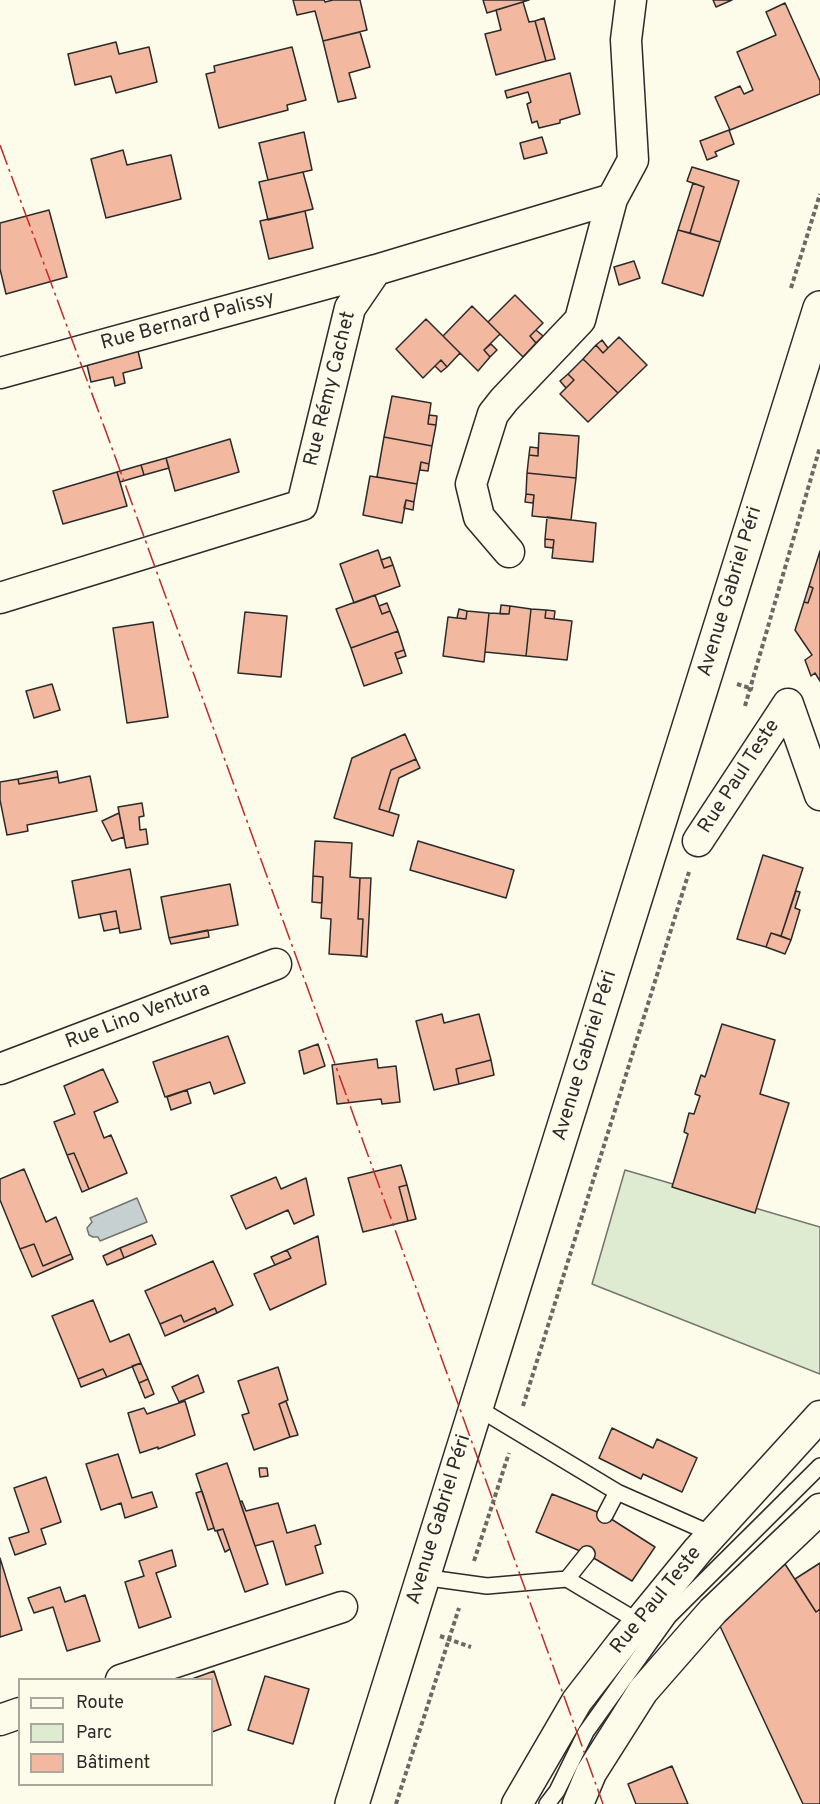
<!DOCTYPE html>
<html>
<head>
<meta charset="utf-8">
<style>
  body { margin:0 }
  #map { position:relative; width:820px; height:1804px; overflow:hidden; background:#fdfbea; font-family:Overpass,sans-serif }
  canvas { display:block }
  .legend { position:absolute; left:18px; top:1678px; width:195px; height:108px; box-sizing:border-box; background:#fdfbea; border:2px solid #a9a89e; margin:0; padding:8px 10px; list-style:none; font-size:18px; color:#2b2b2b }
  .legend li { display:flex; align-items:center; gap:12px; height:30px }
  .legend b { width:30px; border:2px solid #a9a89e }
</style>
</head>
<body>
<div id="map">
<canvas width="820" height="1804"></canvas>
<ul class="legend">
<li><b style="height:8px;background:#fdfbea"></b>Route</li>
<li><b style="height:16px;background:#deebd1"></b>Parc</li>
<li><b style="height:16px;background:#f2b8a0"></b>Bâtiment</li>
</ul>
</div>
<script>
const g = document.querySelector('canvas').getContext('2d');
g.lineJoin = 'round';
function fillPath(path, color) {
  g.fillStyle = color;
  g.fill(path, 'evenodd');
}
function strokePath(path, color, width, dash) {
  g.strokeStyle = color;
  g.lineWidth = width;
  g.lineCap = dash ? 'butt' : 'round';
  g.setLineDash(dash || []);
  g.stroke(path);
}
function drawText(font, color, halo, rows, align = 'center') {
  g.font = font + ' Overpass,sans-serif';
  g.lineWidth = 4.5;
  g.setLineDash([]);
  g.textBaseline = 'middle';
  g.strokeStyle = halo;
  g.fillStyle = color;
  for (const [text, x, y, turn = 0] of rows) {
    g.save();
    g.translate(x, y);
    g.rotate((+turn || 0) * Math.PI / 180);
    g.textAlign = isNaN(turn) ? turn : align;
    if (halo) g.strokeText(text, 0, 0);
    g.fillText(text, 0, 0);
    g.restore();
  }
}
const green = new Path2D(`
  M625 1170 820 1227V1374L592 1284Z`);
fillPath(green, '#deebd1');
strokePath(green, '#74746e', 1.5);
const water = new Path2D(`
  M137 1198 147 1222 100 1241 98 1237H93L89 1235 87 1228 92 1222 90 1218Z`);
fillPath(water, '#c7d0d0');
strokePath(water, '#74746e', 1.5);
const building = new Path2D(`
  M293 0H324L325 2 333 0H360L367 30 323 41 315 11 297 15Z
  M483 0H529L487 13Z
  M713 0H732L716 7Z
  M523 2 529 22 535 21 546 61 496 75 485 34 501 30 496 10Z
  M785 3 820 81V94L730 130 715 97 740 86 744 94 753 90 737 52 776 35 766 12Z
  M544 18 555 59 546 61 535 21Z
  M360 32 370 67 349 73 356 98 338 102 323 41Z
  M116 42 119 54 149 47 157 82 116 93 111 76 75 85 68 54Z
  M292 47 306 100 287 105 288 110 219 128 206 74 215 72 214 66Z
  M570 73 580 114 560 120V123L539 128 537 121 532 123 527 104 531 102 528 92 507 98 505 91Z
  M729 130 734 144 715 152 717 156 707 160 700 141Z
  M304 132 312 170 268 180 259 143Z
  M542 137 547 153 524 159 520 143Z
  M123 150 127 165 171 155 181 199 106 218 91 159Z
  M692 167 739 181 720 242 690 233 704 187 687 181Z
  M303 172 313 209 268 220 259 182Z
  M693 183 704 187 690 233 678 230Z
  M49 210 67 277 6 294 0 269V223Z
  M305 211 313 248 269 259 260 221Z
  M678 230 720 242 703 296 662 283Z
  M634 261 640 278 619 285 614 267Z
  M515 295 543 323 530 336 536 343 523 357 488 322Z
  M472 306 500 334 484 350 490 357 478 371 443 336Z
  M426 319 460 353 447 367 441 360 423 378 396 349Z
  M536 330 543 336 536 343 530 336Z
  M619 337 647 365 618 393 583 359 596 345 603 353Z
  M602 340 608 348 603 353 596 345Z
  M491 344 497 350 490 357 484 350Z
  M138 351 142 368 123 373 125 383 115 386 113 377 91 382 87 365Z
  M583 359 618 393 588 422 560 394 574 380 568 374Z
  M441 360 447 367 441 372 435 366Z
  M568 374 574 380 566 388 560 381Z
  M392 396 431 403 428 424 436 425 432 446 384 437Z
  M429 415 437 416 436 425 428 424Z
  M539 433 579 436 576 478 527 473 529 455 538 456Z
  M384 437 432 446 429 464 421 462 417 484 377 477Z
  M230 439 239 472 175 491 166 458Z
  M530 447 538 448V456L529 455Z
  M166 458 169 468 144 475 141 465Z
  M421 462 429 464 428 471 420 470Z
  M141 465 144 475 120 482 117 472Z
  M117 472 127 506 63 524 53 491Z
  M527 473 576 478 571 520 532 516 534 495 526 494Z
  M370 476 417 484 414 502 406 500 402 523 363 515Z
  M526 494 534 495 533 503 525 502Z
  M406 500 414 502 413 510 404 508Z
  M547 517 596 523 593 562 552 558 554 540 545 539Z
  M545 539 554 540 553 548 545 547Z
  M378 550 384 568 393 565 400 586 354 603 340 564Z
  M820 551V681L815 673 811 676 805 660 812 655 795 630 804 602 808 603 813 588 809 586Z
  M390 557 393 565 384 568 381 560Z
  M809 586 813 588 808 603 804 602Z
  M375 595 382 614 390 611 398 631 351 648 336 609Z
  M387 603 390 611 382 614 379 606Z
  M501 605 510 606 509 614H500Z
  M510 606 531 609 526 656 485 652 489 613 509 614Z
  M459 609 467 611 466 619 457 618Z
  M531 609 546 610 545 618 572 621 567 660 526 656Z
  M546 610 555 611 554 619 545 618Z
  M467 611 489 613 484 662 443 656 448 617 466 619Z
  M245 612 287 616 281 677 238 673Z
  M153 622 168 717 127 723 113 628Z
  M398 631 404 650 395 653 402 673 364 686 351 648Z
  M404 650 406 656 397 659 395 653Z
  M52 684 60 710 34 718 26 691Z
  M405 734 416 759 391 770 379 809 399 815 393 836 334 818 352 758Z
  M416 759 420 768 399 778 389 812 379 809 391 770Z
  M57 771 58 777 19 784 18 779Z
  M90 776 97 811 27 825 28 831 7 835 0 800V782L18 779 19 784 58 777 59 783Z
  M142 803 144 816 139 817 140 830 146 829 148 844 126 848 118 807Z
  M119 813 124 837 112 841 102 821Z
  M315 841 352 843 350 877 360 878 358 919H363L361 956 329 954 331 919 321 918 323 877 313 876Z
  M418 841 514 870 506 898 410 870Z
  M763 855 803 868 781 936 771 933 766 947 737 939Z
  M130 869 141 929 120 933 116 911 79 918 72 881Z
  M313 876 323 877 322 903 312 902Z
  M360 878H371L367 957 361 956 363 919H358Z
  M230 884 238 925 169 938 161 897Z
  M796 891 800 892 795 908 800 910 791 940 781 936Z
  M116 911 119 928 104 931 100 914Z
  M208 930 209 937 171 944 169 938Z
  M771 933 791 940 785 954 766 947Z
  M442 1014 444 1023 479 1014 491 1060 456 1069 459 1084 434 1090 416 1021Z
  M722 1024 775 1040 760 1094 789 1103 755 1213 672 1187 688 1134 684 1132 689 1113 694 1114 700 1096 695 1094 701 1075 705 1077Z
  M228 1036 245 1083 214 1094 210 1082 165 1097 153 1062Z
  M318 1044 325 1066 304 1074 299 1051Z
  M377 1059 378 1068 396 1066 400 1102 382 1104 381 1099 337 1104 332 1065Z
  M491 1060 494 1075 459 1084 456 1069Z
  M103 1069 118 1102 94 1112 104 1138 111 1135 127 1173 89 1189 74 1153 67 1155 54 1122 75 1114 64 1086Z
  M187 1090 191 1103 171 1110 167 1097Z
  M74 1153 89 1189 82 1192 67 1155Z
  M401 1165 407 1185 399 1187 408 1221 363 1232 348 1178Z
  M24 1169 46 1222 56 1217 71 1254 43 1266 34 1244 20 1249 0 1200V1179Z
  M276 1177 281 1189 306 1178 314 1215 294 1224 288 1210 246 1229 231 1196Z
  M407 1185 416 1219 408 1221 399 1187Z
  M152 1235 156 1244 124 1258 120 1248Z
  M318 1236 326 1284 270 1310 254 1274 291 1258 287 1250Z
  M34 1244 43 1266 71 1254 73 1259 32 1277 20 1249Z
  M120 1248 124 1258 107 1265 103 1256Z
  M287 1250 291 1258 275 1265 271 1257Z
  M213 1261 233 1305 217 1313 215 1308 184 1322 181 1315 160 1324 145 1291Z
  M93 1300 110 1342 129 1334 141 1363 107 1377 103 1369 78 1379 52 1316Z
  M215 1308 217 1313 165 1336 160 1324 181 1315 184 1322Z
  M141 1363 148 1379 139 1383 132 1366Z
  M278 1367 288 1400 279 1404 290 1437 254 1450 242 1415 249 1413 238 1381Z
  M103 1369 107 1377 81 1387 78 1379Z
  M198 1375 204 1392 179 1402 172 1387Z
  M148 1379 154 1394 145 1398 139 1383Z
  M185 1401 195 1435 158 1449V1447L140 1453 128 1413 144 1408 147 1414Z
  M286 1401 298 1435 290 1437 279 1404Z
  M612 1428 653 1448 657 1439 697 1458 682 1492 643 1474 641 1479 599 1458Z
  M118 1454 132 1498 152 1492 157 1507 125 1518 121 1503 101 1510 86 1464Z
  M227 1463 268 1584 245 1592 223 1529 215 1531 196 1474Z
  M259 1468H267L268 1476 260 1477Z
  M46 1477 61 1522 41 1529 46 1544 15 1555 9 1538 29 1532 14 1488Z
  M202 1491 214 1528 208 1530 196 1493Z
  M552 1494 605 1515 655 1547 632 1581 587 1554 536 1532Z
  M242 1501 246 1511 278 1503 287 1533 315 1525 321 1544 315 1546 323 1573 286 1585 273 1541 255 1546 240 1502Z
  M223 1529 230 1549 225 1552 217 1531Z
  M172 1550 176 1566 156 1573 171 1617 139 1628 125 1582 144 1576 139 1561Z
  M0 1558 22 1630 0 1637Z
  M820 1563V1609L816 1612 795 1579Z
  M785 1564 816 1612 820 1609V1804H803L719 1624Z
  M60 1587 65 1602 85 1595 100 1641 67 1651 53 1607 34 1613 28 1598Z
  M214 1671 231 1725 212 1732V1680H189Z
  M265 1676 309 1689 293 1744 248 1730Z
  M672 1766 688 1804H636L628 1784Z`);
fillPath(building, '#f2b8a0');
strokePath(building, '#2b2b2b', 1.5);
const lane = new Path2D(`
  M476 1407 617 1492
  M605 1515 617 1492 712 1534
  M587 1554 567 1579 639 1622
  M422 1577 487 1586 567 1579
  M547 1804 557 1791 586 1732 669 1616 820 1466`);
const street = new Path2D(`
  M0 373 376 270
  M509 552 479 517 471 484 493 414 504 400 580 320 612 199
  M0 598 302 505 350 308 376 270 612 199 633 160 626 40 631 0
  M788 704 820 795
  M698 841 788 704
  M0 1069 276 964
  M121 1680 342 1607
  M0 1720 20 1713
  M517 1804 577 1701 622 1643 698 1550 820 1416
  M578 1804 591 1773 643 1691 713 1611 820 1509`);
const primary = new Path2D(`
  M352 1804 820 308`);
strokePath(lane, '#2b2b2b', 18);
strokePath(street, '#2b2b2b', 33);
strokePath(primary, '#2b2b2b', 36);
strokePath(new Path2D(`
  M791 288 820 194
  M737 684 753 689
  M745 706 820 447
  M523 1406 689 872
  M474 1561 509 1453
  M440 1636 471 1647
  M396 1804 459 1608`), '#6a6964', 4, [4.5, 3]);
strokePath(lane, '#fdfbea', 15);
strokePath(street, '#fdfbea', 30);
strokePath(primary, '#fdfbea', 33);
strokePath(new Path2D(`
  M0 145 105 429 603 1804`), '#c62828', 1.5, [21, 4.5, 3, 4.5]);
drawText('20px', '#2b2b2b', '#fdfbea', [
  ["Rue Bernard Palissy",188,322,-15],
  ["Rue Rémy Cachet",331,389,-76],
  ["Avenue Gabriel Péri",731,592,-73],
  ["Rue Paul Teste",740,777,-57],
  ["Rue Lino Ventura",138,1017,-21],
  ["Avenue Gabriel Péri",586,1056,-73],
  ["Avenue Gabriel Péri",440,1520,-73],
  ["Rue Paul Teste",657,1601,-51]
]);
</script>
</body>
</html>
